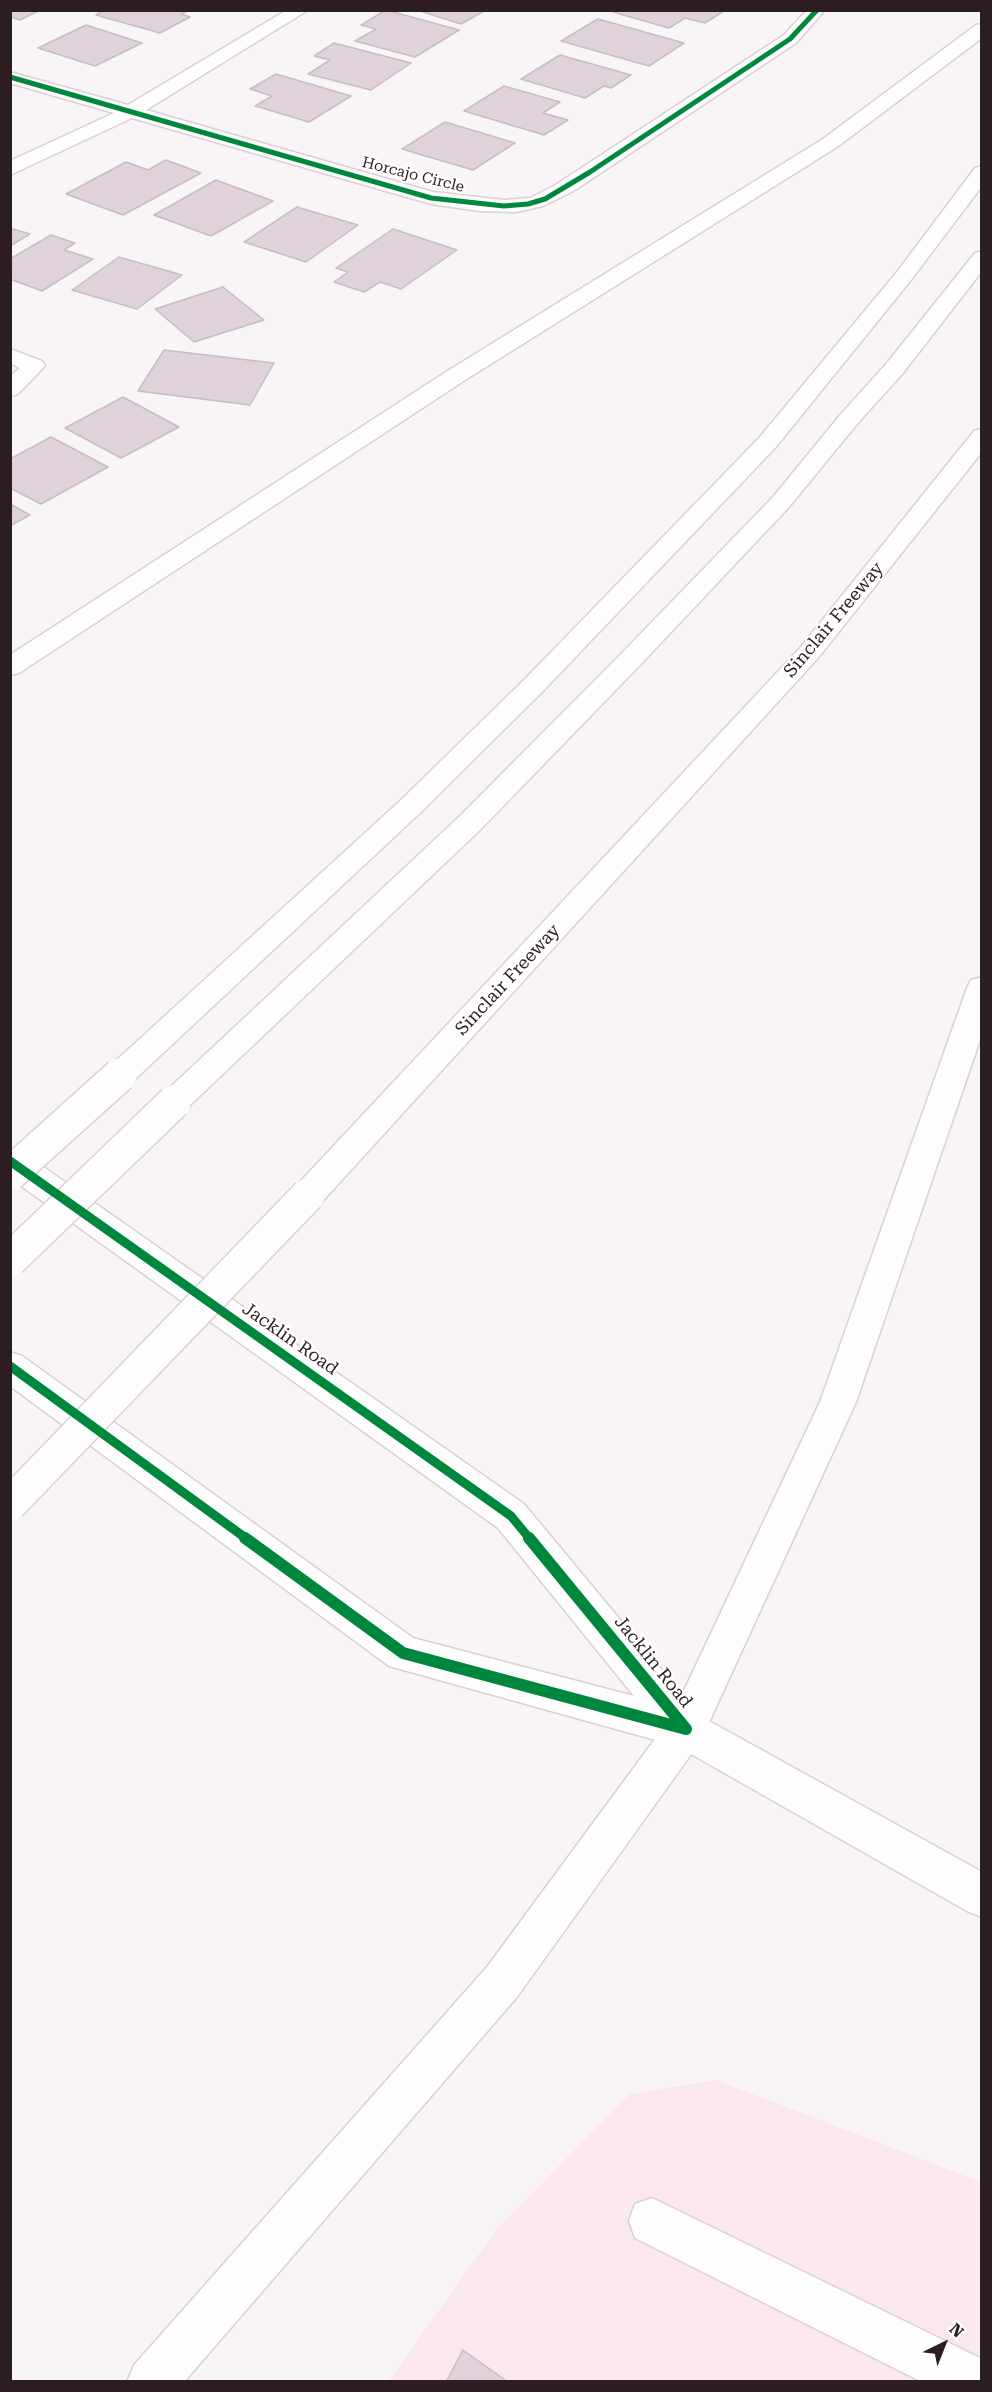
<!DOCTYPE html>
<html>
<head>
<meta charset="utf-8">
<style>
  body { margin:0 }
  #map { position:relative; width:992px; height:2392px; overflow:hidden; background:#f9f4f5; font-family:"Roboto Serif",serif }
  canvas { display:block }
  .frame { position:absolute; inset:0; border:12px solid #2c1d21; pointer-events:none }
  .north { position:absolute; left:914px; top:2314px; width:60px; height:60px; -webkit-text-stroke:4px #fff; paint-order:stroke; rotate:43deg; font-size:16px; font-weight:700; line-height:24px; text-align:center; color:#2c1d21 }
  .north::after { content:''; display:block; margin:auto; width:21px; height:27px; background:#2c1d21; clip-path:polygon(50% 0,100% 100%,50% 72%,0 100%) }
</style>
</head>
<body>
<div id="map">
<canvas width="992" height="2392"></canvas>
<div class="frame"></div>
<div class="north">N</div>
</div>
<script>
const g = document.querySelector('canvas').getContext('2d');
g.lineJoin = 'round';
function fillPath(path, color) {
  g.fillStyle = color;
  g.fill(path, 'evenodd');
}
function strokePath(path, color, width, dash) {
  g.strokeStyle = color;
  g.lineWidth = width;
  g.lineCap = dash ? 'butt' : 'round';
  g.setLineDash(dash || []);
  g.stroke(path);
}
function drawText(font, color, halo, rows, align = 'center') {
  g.font = font + ' "Roboto Serif",serif';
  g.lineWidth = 4.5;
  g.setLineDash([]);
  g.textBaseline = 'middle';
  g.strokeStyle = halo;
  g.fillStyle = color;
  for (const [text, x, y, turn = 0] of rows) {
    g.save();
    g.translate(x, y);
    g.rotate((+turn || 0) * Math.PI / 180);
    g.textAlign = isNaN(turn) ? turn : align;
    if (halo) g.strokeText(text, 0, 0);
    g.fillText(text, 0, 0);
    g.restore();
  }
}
fillPath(new Path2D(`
  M716 2080 981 2182V2381L388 2382 496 2230 630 2094Z`), '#fbe8ed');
const building = new Path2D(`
  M10 10H35L38 11 20 20 10 17Z
  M104 10H189L181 14 190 17 160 33 96 15Z
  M386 10 459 30 415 57 355 41 376 29 361 25Z
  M417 10H486L461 24Z
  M616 10H724V11L705 23 685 18 669 28 613 12Z
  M598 19 684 43 649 66 561 41Z
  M86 25 142 43 95 66 38 48Z
  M334 43 411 63 371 90 308 74 330 60 314 56Z
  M560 55 631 75 611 88 604 86 585 98 521 79Z
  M276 74 351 96 309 122 255 106 272 96 250 89Z
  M504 86 560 102 543 113 568 120 544 135 464 111Z
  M445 122 515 143 473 170 402 149Z
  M166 160 201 173 123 215 66 194 126 162 148 170Z
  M216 180 273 201 211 236 154 215Z
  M297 207 358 225 306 262 244 242Z
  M10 228 30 234 10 246Z
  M393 229 457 250 401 289 380 282 364 292 334 282 348 272 336 268Z
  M51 235 75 243 64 250 93 259 42 291 10 279V259Z
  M119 257 182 275 137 309 72 290Z
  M223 287 264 320 194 342 155 309Z
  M164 350 274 363 250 405 138 391Z
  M123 397 179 427 121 458 65 428Z
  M51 437 108 467 41 504 10 488V459Z
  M10 504 30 515 10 526Z
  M463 2350 508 2382H446Z`);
fillPath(building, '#dfd2da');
strokePath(building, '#c7bec3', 1.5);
const lane = new Path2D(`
  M652 2198 982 2359V2382H922L635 2238 629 2221 635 2204Z`);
const street = new Path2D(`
  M287 10H308L146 110 433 192 504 200 530 198 554 186 784 35 807 10H825L796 43 575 190 543 206 516 212 479 211 431 204 132 118 10 175V161L114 113 10 83V72L128 105Z
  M10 349 42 361 45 366 18 394 10 396V376L20 368 10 363Z`);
const secondary = new Path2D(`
  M10 1149 22 1152 524 1504 700 1716 982 1872V1917L967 1911 677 1746 389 1666 10 1386V1352L22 1356 413 1638 634 1696 498 1528 10 1178Z`);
const highway = new Path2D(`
  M982 24V38L837 147 462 382 19 673 10 675V655L446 372 823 139 976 25Z
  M982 166V186L911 280 775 448 543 691 421 812 131 1083 120 1087 109 1083 104 1075 109 1067 401 800 525 679 759 438 897 272 975 168Z
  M982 251V271L903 373 857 424 789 507 642 663 480 830 185 1110 174 1114 163 1110 158 1102 163 1094 460 816 624 651 773 497 841 414 887 363 975 253Z
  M982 429V452L818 658 320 1204 308 1208 296 1204 292 1195 296 1186 800 648 974 431Z
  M982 977V1034L856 1402 700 1742 517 1997 184 2382H127L134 2365 487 1967 672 1716 820 1402 967 988 971 980Z`);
strokePath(lane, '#dbd0d3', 3);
strokePath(street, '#dbd0d3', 3);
strokePath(secondary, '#dbd0d3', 3);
strokePath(highway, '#dbd0d3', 3);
fillPath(lane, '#fefdfe');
fillPath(street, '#fefdfe');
fillPath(secondary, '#fefdfe');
fillPath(highway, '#fefdfe');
const highwayBridge = new Path2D(`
  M10 1174 120 1075
  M10 1260 174 1102
  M10 1504 308 1195`);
strokePath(highwayBridge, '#dbd0d3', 36, []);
strokePath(highwayBridge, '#fefdfe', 33);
strokePath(new Path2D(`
  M10 77 431 198 504 206 528 204 545 199 590 172 790 39 817 10`), '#00873e', 5);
strokePath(new Path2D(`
  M10 1161 511 1516 530 1539
  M10 1366 247 1539`), '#00873e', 9);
strokePath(new Path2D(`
  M245 1538 403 1653 686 1729
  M529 1538 686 1729`), '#00873e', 12);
drawText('15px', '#2c1d21', '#fff', [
  ["Horcajo Circle",413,175,14]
]);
drawText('18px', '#2c1d21', '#fff', [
  ["Sinclair Freeway",834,620,-50],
  ["Sinclair Freeway",508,980,-47],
  ["Jacklin Road",290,1339,35],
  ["Jacklin Road",653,1662,51]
]);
</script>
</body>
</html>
